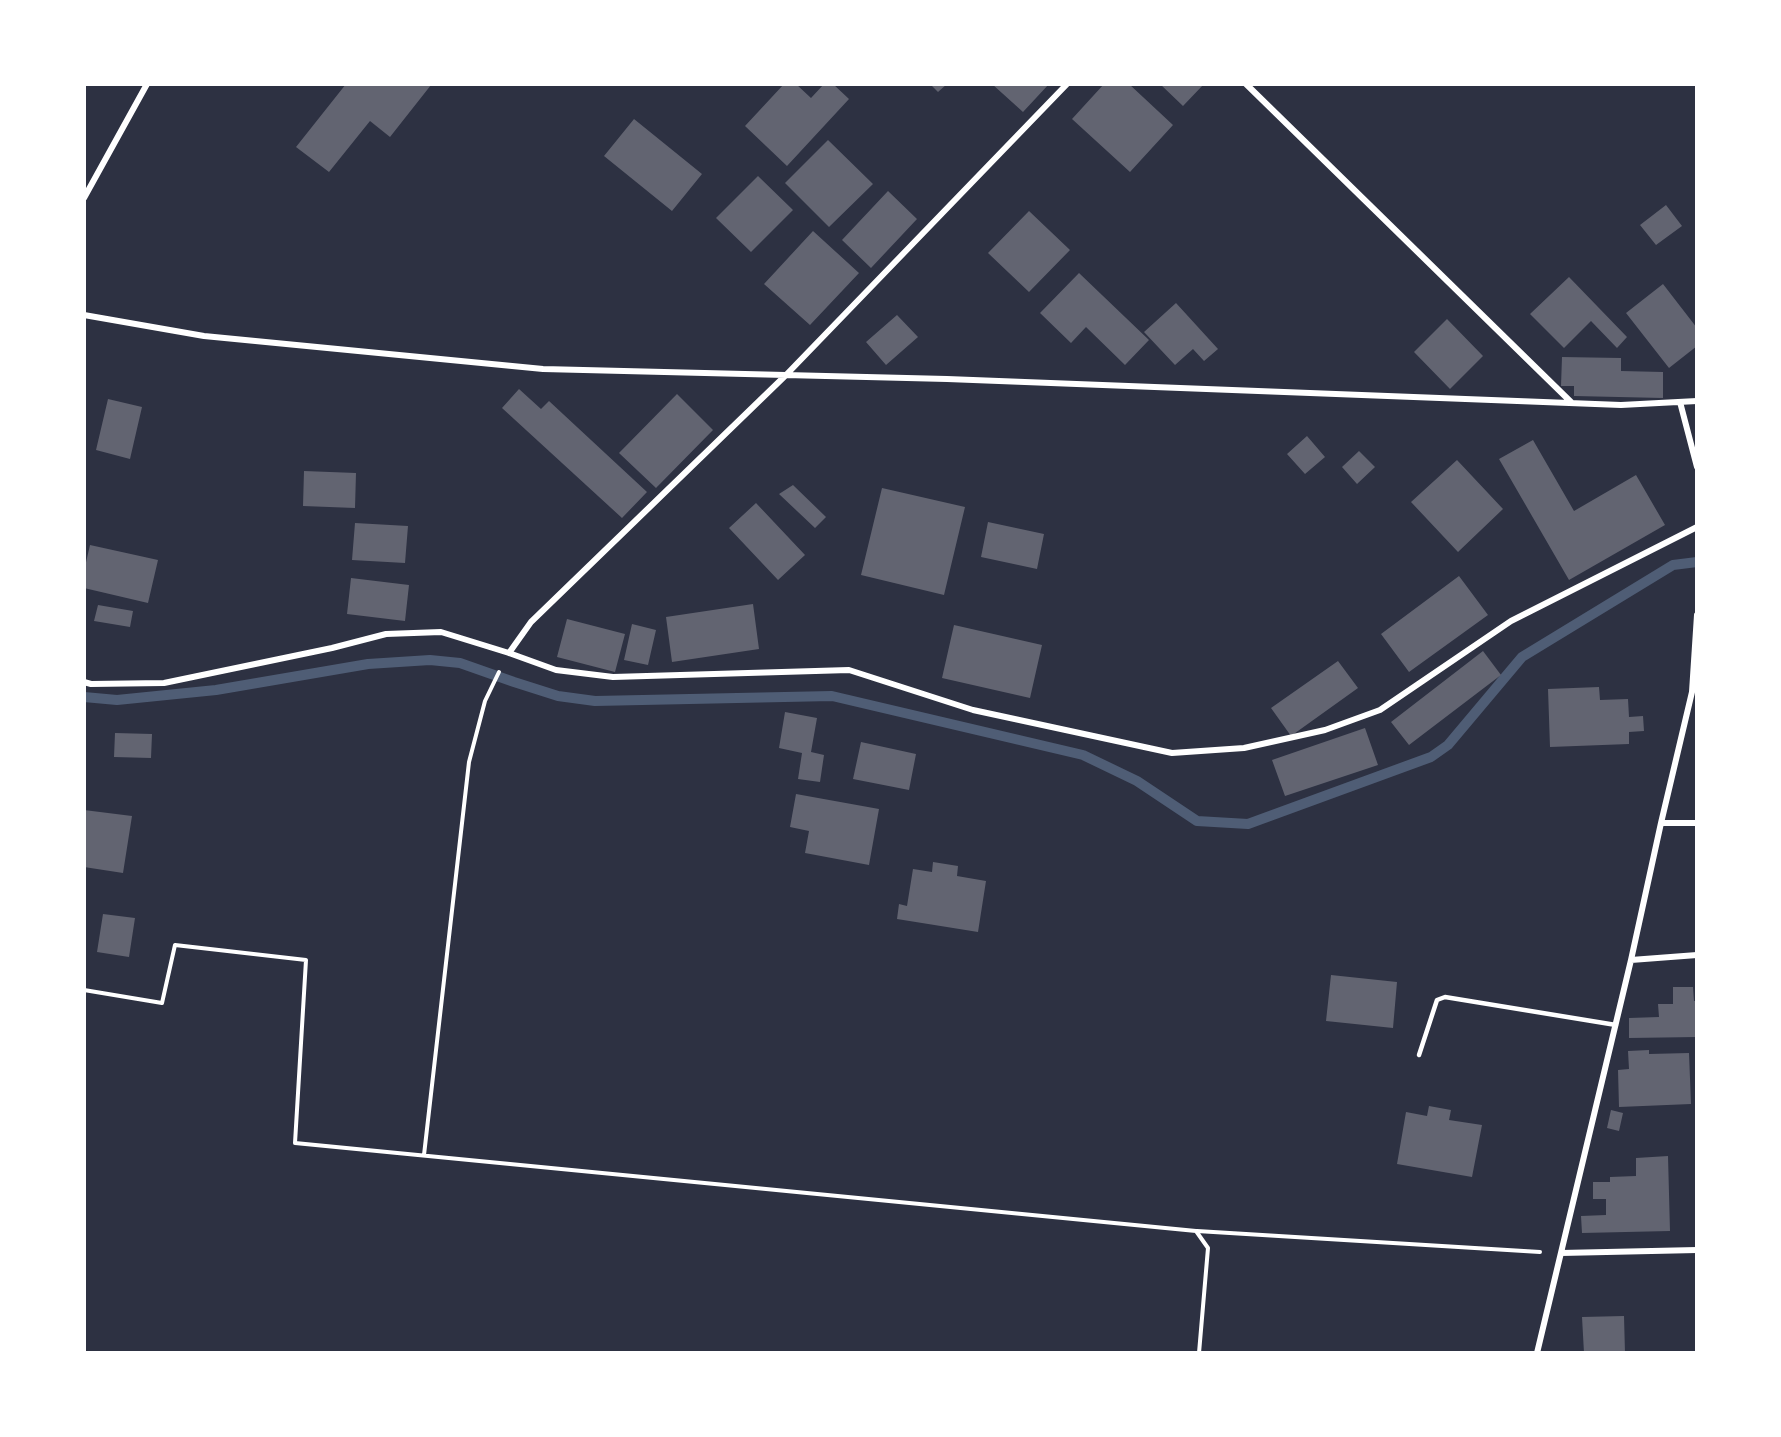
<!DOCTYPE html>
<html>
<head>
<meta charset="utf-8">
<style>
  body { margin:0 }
  #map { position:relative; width:1781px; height:1437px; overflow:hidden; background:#2d3142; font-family:"Noto Sans",sans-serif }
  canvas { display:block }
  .frame { position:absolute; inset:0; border:86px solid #fff; pointer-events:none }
</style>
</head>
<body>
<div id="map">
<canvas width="1781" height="1437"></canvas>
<div class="frame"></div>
</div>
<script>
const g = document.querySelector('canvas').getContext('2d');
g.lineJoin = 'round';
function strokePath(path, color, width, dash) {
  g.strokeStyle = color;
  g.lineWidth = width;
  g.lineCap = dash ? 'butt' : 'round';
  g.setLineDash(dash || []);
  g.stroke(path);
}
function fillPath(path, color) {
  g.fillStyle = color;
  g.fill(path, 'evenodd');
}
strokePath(new Path2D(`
  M84 697 117 700 216 690 368 664 430 660 460 663 514 682 558 696 595 701 832 696 1083 755 1137 781 1197 821 1248 824 1431 757 1448 745 1522 657 1673 565 1697 562`), '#4f5d75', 10);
fillPath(new Path2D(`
  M346 84 431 85 390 137 370 121 329 172 296 147Z
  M784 84H796L811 98 824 84H833L849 99 787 166 745 126Z
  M930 84H947L938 92Z
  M992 84H1049L1023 112Z
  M1104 84H1129L1173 125 1130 172 1072 119Z
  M1160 84H1204L1183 106Z
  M634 119 702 174 672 211 604 156Z
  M828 140 873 184 829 227 785 183Z
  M758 176 793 210 751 252 716 218Z
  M888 191 917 219 871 268 842 240Z
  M1666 205 1682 226 1656 245 1640 225Z
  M1029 211 1070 250 1029 292 988 253Z
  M813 231 859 273 810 325 764 284Z
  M1079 273 1149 340 1125 365 1086 327 1071 343 1040 313Z
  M1569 277 1627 337 1617 348 1591 321 1564 348 1530 314Z
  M1663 284 1697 328V346L1669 368 1626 313Z
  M1176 303 1218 349 1204 361 1193 349 1175 365 1144 332Z
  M897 315 918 337 886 365 866 342Z
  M1447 319 1483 356 1450 389 1414 352Z
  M1562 357 1621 358V371L1663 372V398L1574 396V386H1561Z
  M519 389 541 409 549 401 647 492 622 518 502 408Z
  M677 394 713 430 656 488 619 453Z
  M108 399 142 407 130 459 96 450Z
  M1307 436 1325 457 1305 474 1287 454Z
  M1533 440 1574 511 1636 475 1665 525 1569 580 1499 459Z
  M1359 451 1375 467 1357 484 1342 467Z
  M1457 460 1503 509 1458 552 1411 502Z
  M304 471 356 473 355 508 303 506Z
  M793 485 826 517 815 528 779 494Z
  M882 488 965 507 944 595 861 575Z
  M756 503 805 555 778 580 729 528Z
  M988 522 1044 534 1037 569 981 557Z
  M355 523 408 526 405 563 352 560Z
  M90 545 158 560 148 603 84 588V571Z
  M1459 576 1488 615 1409 672 1381 634Z
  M351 578 409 585 405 621 347 614Z
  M753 604 759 649 672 662 666 617Z
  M98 605 133 611 130 627 94 621Z
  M567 619 625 634 615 672 557 657Z
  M632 624 656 630 648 665 624 660Z
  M954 625 1042 645 1030 698 942 678Z
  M1483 651 1501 675 1409 745 1391 722Z
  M1338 661 1358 688 1291 736 1271 708Z
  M1599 687 1600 700 1628 699 1629 717 1643 716 1644 731 1629 732V744L1550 747 1548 689Z
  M785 712 817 718 811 752 824 755 820 782 798 779 802 753 779 748Z
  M1365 728 1378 765 1285 796 1272 760Z
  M115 733 152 734 151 758 114 757Z
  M861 742 916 754 909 790 853 779Z
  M796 794 879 809 869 865 805 853 809 831 790 827Z
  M84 810 132 816 123 873 84 867Z
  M933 862 958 866 957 876 986 881 978 932 897 919 899 904 907 906 913 869 932 872Z
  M103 914 135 918 129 957 97 952Z
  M1331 975 1397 982 1393 1028 1326 1021Z
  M1673 987H1693L1694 1001H1697V1037L1629 1038V1018L1659 1017 1658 1004H1673Z
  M1649 1050V1054L1689 1053 1691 1104 1619 1107 1618 1070 1629 1069 1628 1051Z
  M1429 1106 1451 1110 1449 1120 1482 1125 1472 1177 1397 1164 1406 1112 1427 1116Z
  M1611 1110 1623 1113 1619 1131 1607 1128Z
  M1668 1156 1670 1231 1582 1233 1581 1216 1606 1215V1199H1593V1182H1610V1177L1636 1176V1158Z
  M1624 1316 1625 1353H1584L1582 1317Z`), '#626471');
strokePath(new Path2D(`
  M84 990 162 1003 175 945 306 960 295 1143 1196 1231 1208 1248 1199 1353
  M424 1155 469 762 485 701 499 672
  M1197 1231 1540 1252`), '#fff', 4);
strokePath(new Path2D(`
  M1419 1055 1437 1000 1445 997 1616 1025`), '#fff', 4.5);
strokePath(new Path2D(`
  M1246 84 1572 403
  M84 198 147 84
  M84 315 204 336 543 369 947 379 1621 405 1697 401
  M1680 402 1697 467
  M509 653 531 622 786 375 1067 84
  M84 682 91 684 164 683 332 648 386 634 441 632 509 653 556 670 613 677 849 670 973 710 1172 753 1244 748 1325 730 1380 710 1511 621 1697 527
  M1661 823H1697
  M1631 960 1697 955
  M1561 1253 1697 1250
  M1537 1353 1631 960 1661 823 1692 692 1697 615`), '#fff', 6);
</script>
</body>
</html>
